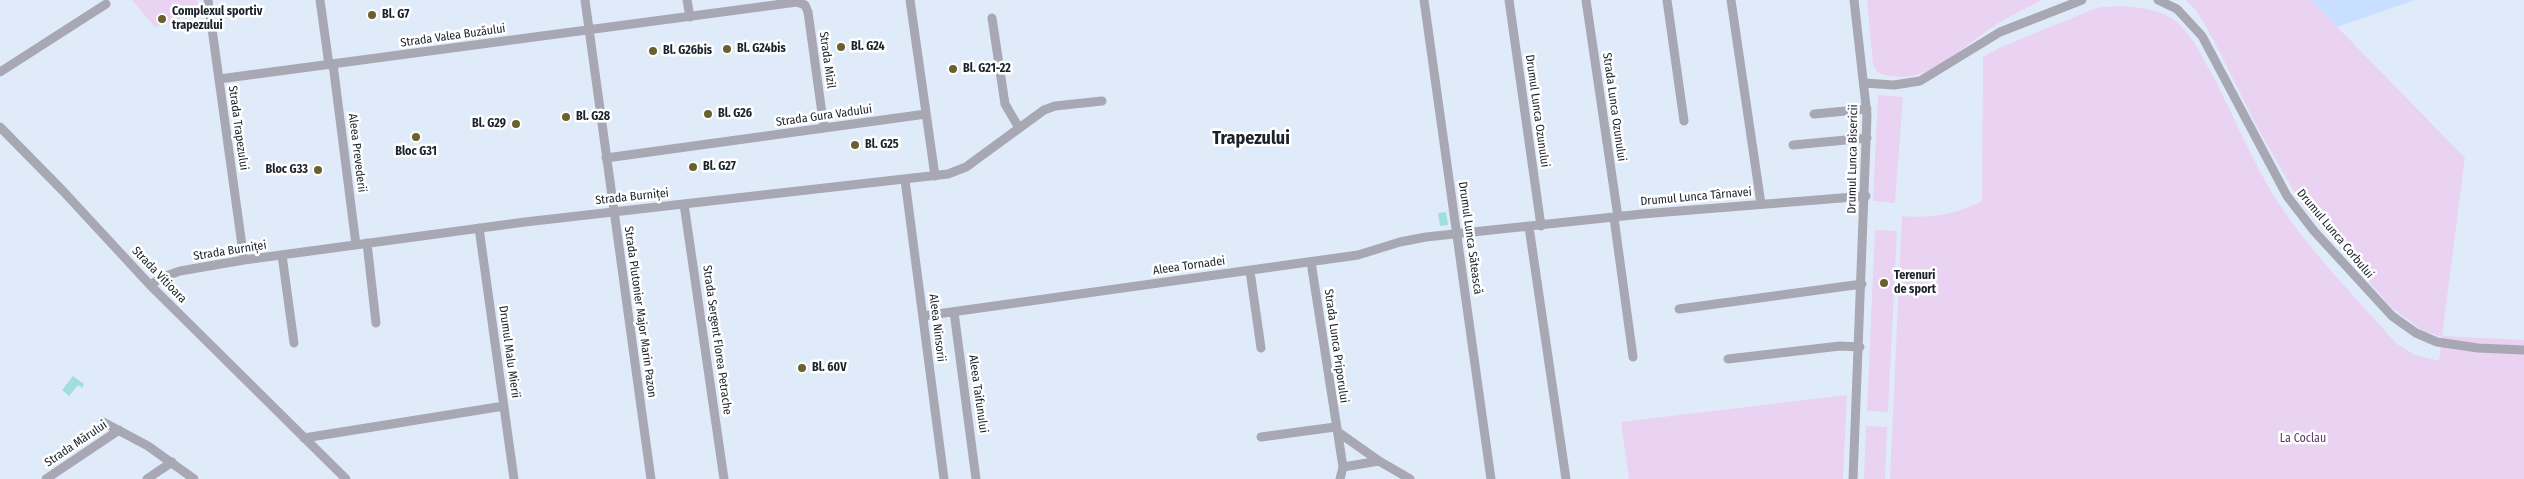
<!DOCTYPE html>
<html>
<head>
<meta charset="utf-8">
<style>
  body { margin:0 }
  canvas { display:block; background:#e0ebfa }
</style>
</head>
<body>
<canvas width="2524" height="479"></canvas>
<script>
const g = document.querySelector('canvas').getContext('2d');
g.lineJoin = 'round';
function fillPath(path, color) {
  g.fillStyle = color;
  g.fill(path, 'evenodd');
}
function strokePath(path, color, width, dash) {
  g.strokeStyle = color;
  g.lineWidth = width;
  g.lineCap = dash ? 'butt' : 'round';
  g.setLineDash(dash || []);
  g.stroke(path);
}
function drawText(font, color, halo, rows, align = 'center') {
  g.font = font + ' "Fira Sans Condensed",sans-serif';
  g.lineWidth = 5;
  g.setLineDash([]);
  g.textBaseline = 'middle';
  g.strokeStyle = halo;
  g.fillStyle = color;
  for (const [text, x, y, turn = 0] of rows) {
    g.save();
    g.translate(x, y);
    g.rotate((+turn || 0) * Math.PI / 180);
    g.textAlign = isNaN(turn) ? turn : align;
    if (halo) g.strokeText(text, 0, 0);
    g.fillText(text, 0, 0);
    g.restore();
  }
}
fillPath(new Path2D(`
  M2311 0H2415L2337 27Z`), '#c8dfff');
fillPath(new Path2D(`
  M132 0H197L198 12 155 27Z
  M1867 0H2042C2025 9 2007 17 1991 28 1969 42 1941 69 1916 75 1904 78 1889 77 1878 73L1873 64Z
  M2186 0H2311L2465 158 2442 336 2524 340V479H1890L1902 216C1931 219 1956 214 1982 201L1983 57 1999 48 2096 8C2120 4 2161 6 2179 24 2194 38 2204 60 2214 78 2234 117 2251 158 2274 196 2305 246 2357 299 2397 344L2415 355 2439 361 2442 337 2423 331 2391 307 2301 204 2255 123 2213 39 2197 12Z
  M1878 95 1903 97 1895 203 1873 201Z
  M1875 230 1897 231 1888 412 1867 411Z
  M1847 395 1843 479H1629L1621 422Z
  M1866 426 1887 427 1885 479H1864Z`), '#ead2f2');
fillPath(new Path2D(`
  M1446 212 1448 225 1440 226 1438 213Z
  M73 376 84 384 82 388 78 385 69 396 62 390Z`), '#a1dfdd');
strokePath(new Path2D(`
  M208 0 244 260
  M320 0 329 65
  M585 0 651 479
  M687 0 690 17
  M910 0 935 176
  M1424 0 1491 479
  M1509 0 1541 226
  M1586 0 1618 217
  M1667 0 1684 121
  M1731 0 1761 204
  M2158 0 2177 9 2202 36 2287 196 2314 231 2392 316 2416 333 2437 342 2478 348 2524 350
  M992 18 1005 104 1019 128
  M333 64 356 245
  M0 72 106 4
  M219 79 797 2 805 5 808 12 824 128
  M1864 83 1894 85 1920 81 2000 32 2082 0
  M1814 114 1867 109
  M0 127 63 191 150 285 346 479
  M1793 145 1867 138
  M606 158 926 114
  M905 180 944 479
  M684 204 724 479
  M1614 218 1633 357
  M1529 227 1566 479
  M479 228 514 479
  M367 243 376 323
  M282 255 294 343
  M1311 262 1343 467 1340 479
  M1250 271 1261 348
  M150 285 163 277 180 271 244 260 525 222 948 174 966 167 1044 110 1055 106 1102 101
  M1679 309 1862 284
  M954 312 976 479
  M923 316 1358 255 1400 242 1426 237 1642 214 1866 196
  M1728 359 1840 346 1860 347
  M103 422 148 446 194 479
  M1338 432 1379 461 1410 479
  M1261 437 1335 427
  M304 438 504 406
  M1343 467 1379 461
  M46 479 119 430
  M147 479 172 462
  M1853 479 1867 115 1854 0`), '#a8a8b4', 9);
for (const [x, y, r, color] of [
  [372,15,5,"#68602d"],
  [162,19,5,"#68602d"],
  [841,47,5,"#68602d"],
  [727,49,5,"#68602d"],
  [653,51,5,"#68602d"],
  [953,69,5,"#68602d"],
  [708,114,5,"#68602d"],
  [566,117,5,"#68602d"],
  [516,124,5,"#68602d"],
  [416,137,5,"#68602d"],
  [855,145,5,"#68602d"],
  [693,167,5,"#68602d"],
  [318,170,5,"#68602d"],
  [1884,283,5,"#68602d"],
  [802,368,5,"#68602d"]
]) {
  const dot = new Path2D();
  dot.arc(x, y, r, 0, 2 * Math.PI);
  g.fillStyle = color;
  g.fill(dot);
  strokePath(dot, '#fff', 2);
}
drawText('bold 12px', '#1b222b', '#fff', [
  ["Complexul sportiv",172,12],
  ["trapezului",172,26],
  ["Bl. G7",382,15],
  ["Bl. G24",851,47],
  ["Bl. G24bis",737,49],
  ["Bl. G26bis",663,51],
  ["Bl. G21-22",963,69],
  ["Bl. G26",718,114],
  ["Bl. G28",576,117],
  ["Bl. G29",506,124,"right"],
  ["Bl. G25",865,145],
  ["Bloc G31",416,152,"center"],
  ["Bl. G27",703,167],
  ["Bloc G33",308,170,"right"],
  ["Terenuri",1894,276],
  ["de sport",1894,290],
  ["Bl. 60V",812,368]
], 'left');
drawText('12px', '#1b222b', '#fff', [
  ["Strada Valea Buzăului",453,36,-8],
  ["Strada Mizil",827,60,82],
  ["Strada Lunca Ozunului",1614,107,82],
  ["Drumul Lunca Ozunului",1537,111,82],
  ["Strada Gura Vadului",824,116,-8],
  ["Strada Trapezului",238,128,82],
  ["Aleea Prevederii",357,153,83],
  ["Drumul Lunca Bisericii",1853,159,-89],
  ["Strada Burniței",632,197,-6],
  ["Drumul Lunca Târnavei",1696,197,-5],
  ["Drumul Lunca Corbului",2335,234,50],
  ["Drumul Lunca Sătească",1470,238,82],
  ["Strada Burniței",230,251,-9],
  ["Aleea Tornadei",1189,266,-8],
  ["Strada Vitioara",159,275,46],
  ["Strada Plutonier Major Marin Pazon",640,312,82],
  ["Aleea Ninsorii",937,328,83],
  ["Strada Sergent Florea Petrache",717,340,82],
  ["Strada Lunca Priporului",1336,346,82],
  ["Drumul Malu Mierii",509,352,82],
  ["Aleea Taifunului",978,394,82],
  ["Strada Mărului",76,444,-34]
]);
drawText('12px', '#613b6d', '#fff', [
  ["La Coclau",2303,439]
]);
drawText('bold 18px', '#1b222b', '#fff', [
  ["Trapezului",1251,139]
]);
</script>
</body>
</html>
